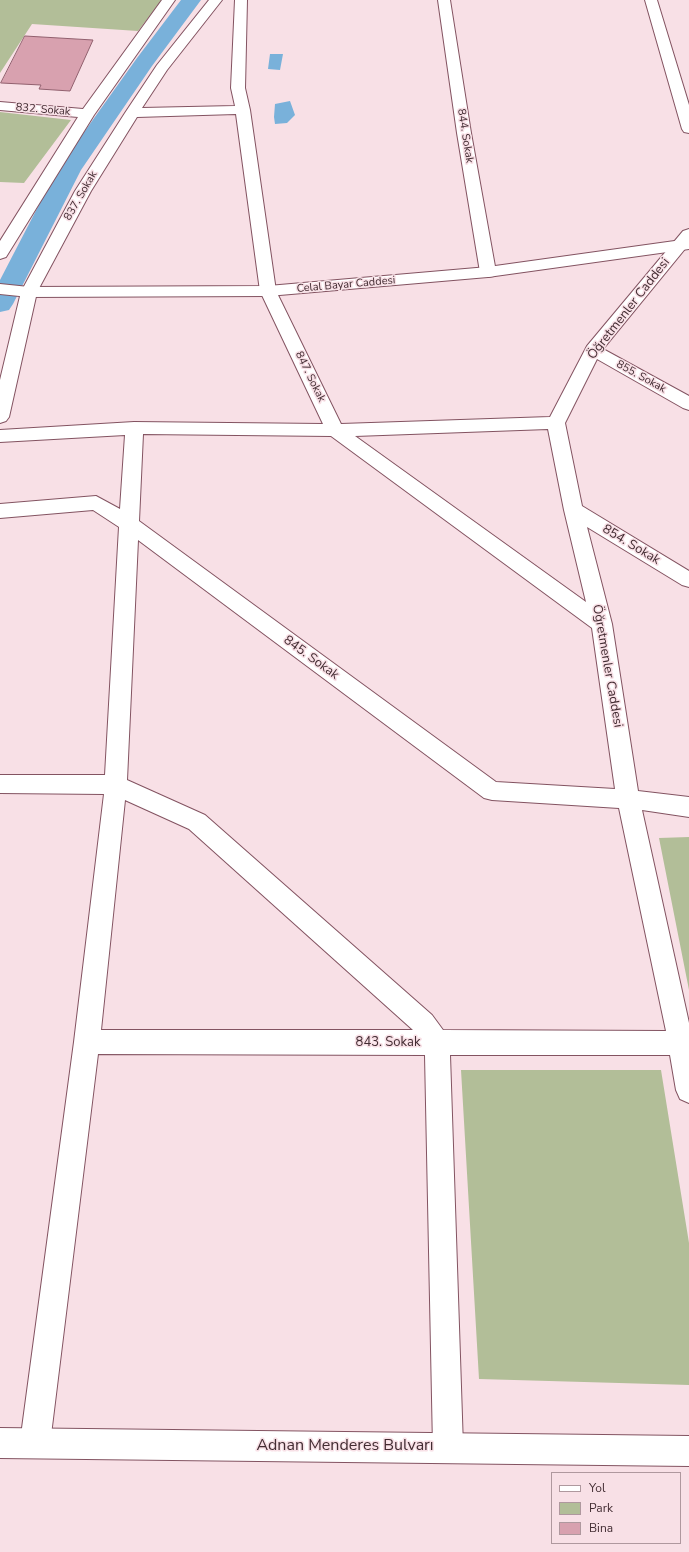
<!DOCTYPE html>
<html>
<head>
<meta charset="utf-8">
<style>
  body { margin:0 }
  #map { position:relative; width:689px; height:1552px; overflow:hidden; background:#f8e0e6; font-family:"Nunito Sans",sans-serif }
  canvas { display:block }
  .legend { position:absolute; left:551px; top:1472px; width:130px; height:72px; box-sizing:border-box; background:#f8e0e6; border:1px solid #af989e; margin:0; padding:5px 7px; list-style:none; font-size:12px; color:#422c32 }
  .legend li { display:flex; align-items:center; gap:8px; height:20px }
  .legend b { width:20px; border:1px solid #af989e }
</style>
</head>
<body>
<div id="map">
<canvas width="689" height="1552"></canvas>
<ul class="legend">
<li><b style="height:5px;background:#fff"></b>Yol</li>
<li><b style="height:11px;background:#b2be98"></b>Park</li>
<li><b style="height:11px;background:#d8a1af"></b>Bina</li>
</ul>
</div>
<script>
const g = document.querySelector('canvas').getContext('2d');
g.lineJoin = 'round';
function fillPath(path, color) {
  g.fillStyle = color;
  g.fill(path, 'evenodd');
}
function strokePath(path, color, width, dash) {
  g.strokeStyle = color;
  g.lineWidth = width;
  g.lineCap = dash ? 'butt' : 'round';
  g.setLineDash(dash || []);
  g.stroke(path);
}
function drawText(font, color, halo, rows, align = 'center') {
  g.font = font + ' "Nunito Sans",sans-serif';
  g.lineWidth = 3;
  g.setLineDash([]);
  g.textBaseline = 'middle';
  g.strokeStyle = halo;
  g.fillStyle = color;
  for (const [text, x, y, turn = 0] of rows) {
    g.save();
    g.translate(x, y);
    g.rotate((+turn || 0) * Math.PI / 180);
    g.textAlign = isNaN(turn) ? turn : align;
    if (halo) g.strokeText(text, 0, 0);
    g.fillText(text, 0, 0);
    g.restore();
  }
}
fillPath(new Path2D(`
  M0 0H162L138 31 32 24 0 73Z
  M0 112 71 120 24 183 0 182Z
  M689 837V990L659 838Z
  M461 1070H661L689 1243V1385L479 1379Z`), '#b2be98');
fillPath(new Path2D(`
  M270 54H283L280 70 268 69Z
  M290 101 295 115 287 123 275 124 274 117 275 104Z`), '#79b1da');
fillPath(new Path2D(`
  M181 0H201L152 66 81 170 13 304 9 310 0 312V280L57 170 137 58Z`), '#79b1da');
const building = new Path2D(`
  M25 36 93 40 70 91 39 89 41 85 1 83Z`);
fillPath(building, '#d8a1af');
strokePath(building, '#91606e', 1);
const street = new Path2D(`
  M162 0H175L94 115 6 257 0 259V241L78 117 0 110V102L83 109Z
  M209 0H222L167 70 142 108 235 106 231 88 235 0H247L245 88 250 110 276 291 341 424 550 417 587 346 683 231 689 229V244L603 349 689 396V410L683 408 597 359 565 423 582 506 689 571V587L682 585 587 527 612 624 638 791 689 797V817L642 810 689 1023V1103L680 1099 676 1090 670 1055H450L463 1447 459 1458 448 1462 437 1458 433 1447 425 1055 98 1054 50 1443 46 1454 35 1458 24 1454 20 1443 74 1042 104 794 0 793V775H105L119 527 93 510 0 518V504L96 496 120 509 125 435 0 442V430L134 422 323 424 260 291 236 114 137 117 91 191 37 292 9 417 6 421 0 423V380L21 292 75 191 125 113 157 65ZM548 429 564 510 586 602 355 436ZM143 434 331 436 592 628 615 789 496 782 139 521ZM138 540 484 798 492 800 619 808 666 1031 443 1030 432 1015 205 815 127 780ZM125 800 189 829 413 1030H101Z
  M438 0H450L471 133 496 272 494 276 488 277 482 276 480 272 457 133Z
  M645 0H657L689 105V133L684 132 682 129Z`);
const secondary = new Path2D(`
  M689 239V249L488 277 268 296 29 297 0 294V284L29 287 268 286 488 267Z`);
const primary = new Path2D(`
  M0 1428 689 1436V1466L0 1458Z`);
strokePath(street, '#835361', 2);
strokePath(secondary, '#835361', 2);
strokePath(primary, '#835361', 2);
fillPath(street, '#fff');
fillPath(secondary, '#fff');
fillPath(primary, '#fff');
drawText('11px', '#422c32', '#f8e0e6', [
  ["832. Sokak",43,110,5],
  ["844. Sokak",465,136,81],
  ["837. Sokak",81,196,-60],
  ["Celal Bayar Caddesi",346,285,-5],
  ["847. Sokak",310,377,64],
  ["855. Sokak",641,377,29]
]);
drawText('13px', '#422c32', '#f8e0e6', [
  ["Öğretmenler Caddesi",629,309,-52],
  ["854. Sokak",631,545,31],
  ["845. Sokak",311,658,36],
  ["Öğretmenler Caddesi",607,666,80],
  ["843. Sokak",388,1043]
]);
drawText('16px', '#422c32', '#f8e0e6', [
  ["Adnan Menderes Bulvarı",345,1446]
]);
</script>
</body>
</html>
